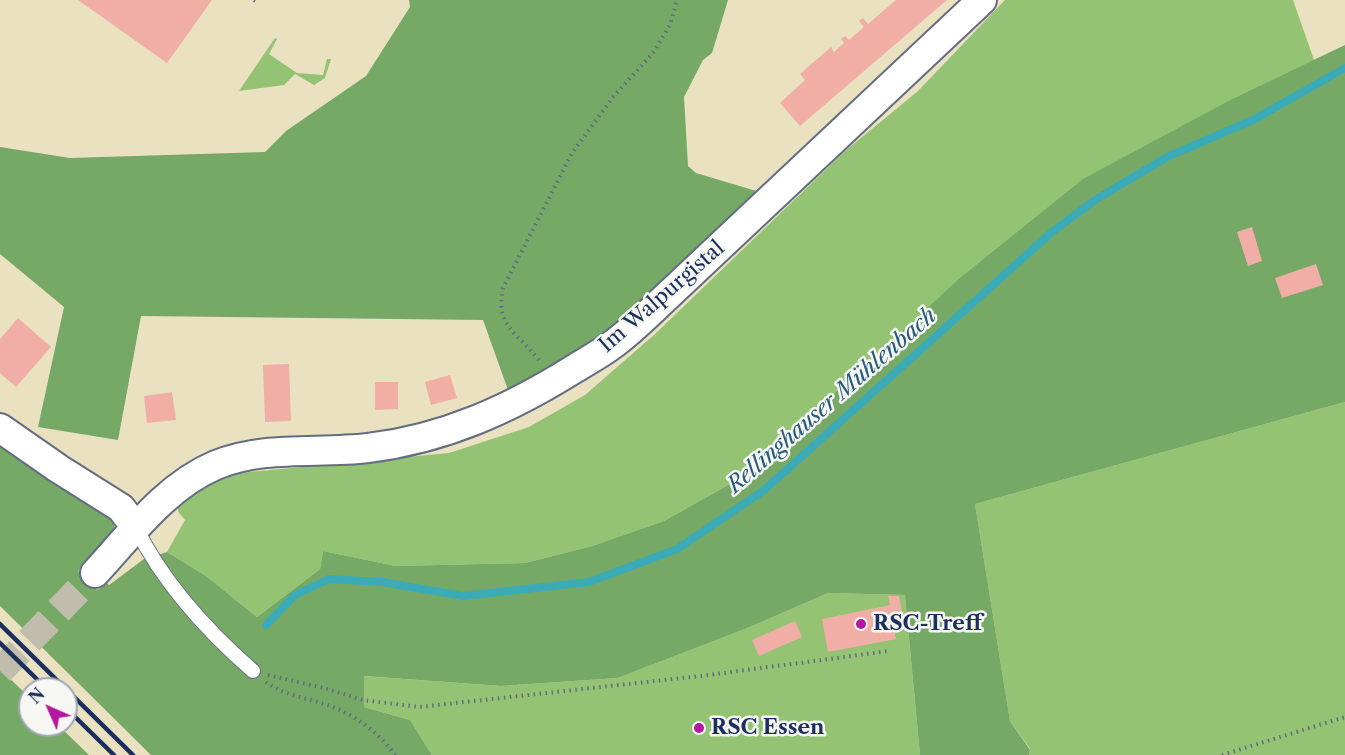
<!DOCTYPE html>
<html>
<head>
<meta charset="utf-8">
<style>
  body { margin:0 }
  #map { position:relative; width:1345px; height:755px; overflow:hidden; background:#eae1c1; font-family:"Libre Caslon Text",serif }
  canvas { display:block }
  .north { position:absolute; left:18px; top:677px; width:60px; height:60px; box-sizing:border-box; background:#f6f6f2; border:2px solid #9ea6b7; border-radius:50%; rotate:315deg; font-size:16px; font-weight:700; line-height:24px; text-align:center; color:#1b2f5e }
  .north::after { content:''; display:block; margin:auto; width:21px; height:27px; background:#b5179e; clip-path:polygon(50% 0,100% 100%,50% 72%,0 100%) }
</style>
</head>
<body>
<div id="map">
<canvas width="1345" height="755"></canvas>
<div class="north">N</div>
</div>
<script>
const g = document.querySelector('canvas').getContext('2d');
g.lineJoin = 'round';
function fillPath(path, color) {
  g.fillStyle = color;
  g.fill(path, 'evenodd');
}
function strokePath(path, color, width, dash) {
  g.strokeStyle = color;
  g.lineWidth = width;
  g.lineCap = dash ? 'butt' : 'round';
  g.setLineDash(dash || []);
  g.stroke(path);
}
function drawText(font, color, halo, rows, align = 'center') {
  g.font = font + ' "Libre Caslon Text",serif';
  g.lineWidth = 5;
  g.setLineDash([]);
  g.textBaseline = 'middle';
  g.strokeStyle = halo;
  g.fillStyle = color;
  for (const [text, x, y, turn = 0] of rows) {
    g.save();
    g.translate(x, y);
    g.rotate((+turn || 0) * Math.PI / 180);
    g.textAlign = isNaN(turn) ? turn : align;
    if (halo) g.strokeText(text, 0, 0);
    g.fillText(text, 0, 0);
    g.restore();
  }
}
fillPath(new Path2D(`
  M1005 0H1293L1314 60 1236 97 746 475 664 521 592 546 525 563 396 566 323 551 320 569 257 617 206 576 167 552 185 520 179 513 177 507 188 495 228 474 449 453 529 427 585 395 654 335 844 152 918 91Z
  M275 38 277 39 269 54 297 73 323 75 327 59H331L325 78 314 85 295 74 284 85 239 91Z
  M1345 402V755H1029L1030 749 1010 721 975 504Z
  M828 593 905 595 920 755H432L410 720 364 707 363 676 501 686 618 678 750 627Z`), '#93c373');
fillPath(new Path2D(`
  M409 0H728L712 53 703 60 684 97 688 166 696 173 763 193 663 299 513 404 483 320 141 316 118 440 38 427 64 307 0 254V147L70 158 265 152 286 131 366 76 410 7Z
  M1345 45V402L975 504 1010 721 1030 750 1029 755H920L905 595 828 593 750 627 618 678 501 686 364 676V707L410 720 432 755H151L0 606V440L112 519 117 535 88 565 109 585 144 559 167 552 206 576 257 617 320 569 323 551 396 566 525 563 592 546 664 521 746 475 960 278 1083 179 1236 97Z
  M0 669 30 698V725H58L89 755H0Z`), '#76a965');
strokePath(new Path2D(`
  M266 625 295 595 329 579 382 582 463 596 589 582 677 549 763 491 1052 232 1095 200 1167 157 1255 119 1345 68`), '#3babb7', 8);
fillPath(new Path2D(`
  M78 0H212L167 63Z
  M896 0H947L800 126 780 103 805 80 800 74 831 47 834 52 844 43 841 39 845 36 849 40 864 27 859 21 863 18 868 24Z
  M1252 227 1262 261 1248 266 1237 232Z
  M1316 264 1323 285 1282 298 1275 278Z
  M18 318 51 347 16 387 0 373V339Z
  M289 364 291 421 265 422 263 365Z
  M450 375 457 398 431 405 425 382Z
  M375 382H398V409L375 410Z
  M172 392 176 420 147 423 144 396Z
  M888 596H899L904 623 894 625 896 639 828 652 822 619 890 605Z
  M795 621 802 637 759 656 752 640Z`), '#f0aea6');
strokePath(new Path2D(`
  M0 671 95 573`), '#c1bdad', 28, [28, 14]);
const service = new Path2D(`
  M136 528C164 584 206 630 253 671`);
const minor = new Path2D(`
  M0 428 59 469 121 508 136 528
  M95 573C131 534 166 486 216 465 264 445 318 454 368 448 444 439 510 409 574 369 587 361 600 354 612 345 630 332 647 315 663 300L982 0`);
strokePath(service, '#636d81', 16);
strokePath(minor, '#636d81', 32);
strokePath(new Path2D(`
  M254 0 256 1
  M539 360C517 332 495 327 503 288L572 153 613 97 653 53 670 25 677 0
  M268 675 324 688 363 700 419 707 701 676 889 651
  M266 682C283 695 307 698 327 705 354 714 378 732 395 755
  M1222 755 1345 717`), '#636d81', 4, [1.5, 4.5]);
strokePath(service, '#fff', 14);
strokePath(minor, '#fff', 28);
strokePath(new Path2D(`
  M0 624 133 755
  M0 643 47 689
  M66 708 114 755`), '#1b2f5e', 4.5);
for (const [x, y, r, color] of [
  [861,624,6,"#b5179e"],
  [699,728,6,"#b5179e"]
]) {
  const dot = new Path2D();
  dot.arc(x, y, r, 0, 2 * Math.PI);
  g.fillStyle = color;
  g.fill(dot);
  strokePath(dot, '#f6f6f2', 2);
}
drawText('21px', '#1b2f5e', '#f6f6f2', [
  ["Im Walpurgistal",662,297,-41]
]);
drawText('bold 21px', '#1b2f5e', '#f6f6f2', [
  ["RSC-Treff",873,624],
  ["RSC Essen",711,728]
], 'left');
drawText('italic 22px', '#265a7d', '#f6f6f2', [
  ["Rellinghauser Mühlenbach",832,401,-41]
]);
</script>
</body>
</html>
